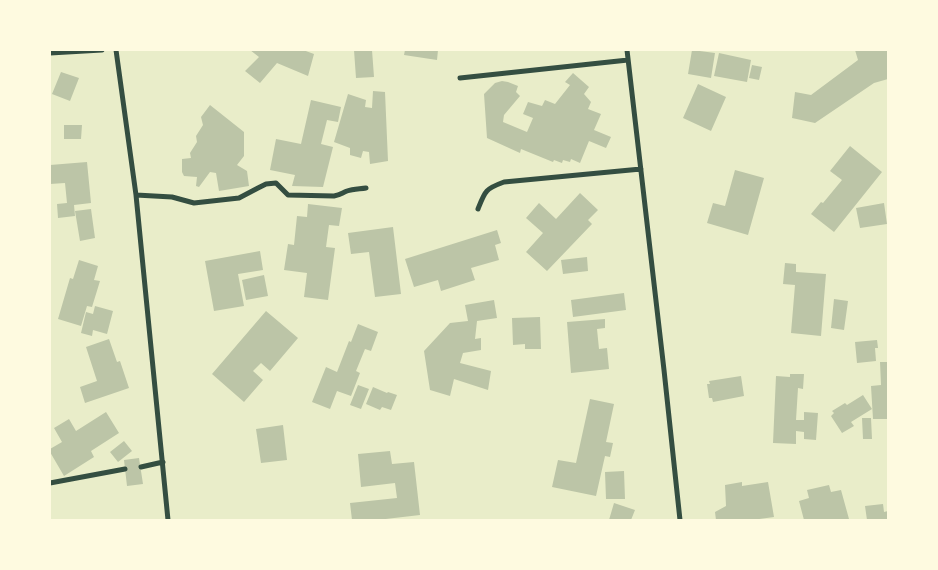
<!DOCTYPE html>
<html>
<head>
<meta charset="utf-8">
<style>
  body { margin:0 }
  #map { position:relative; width:938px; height:570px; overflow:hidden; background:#e9edc9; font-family:"Fira Sans",sans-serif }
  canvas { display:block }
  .frame { position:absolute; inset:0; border:51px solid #fefae0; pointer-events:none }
</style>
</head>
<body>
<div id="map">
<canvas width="938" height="570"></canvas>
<div class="frame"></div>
</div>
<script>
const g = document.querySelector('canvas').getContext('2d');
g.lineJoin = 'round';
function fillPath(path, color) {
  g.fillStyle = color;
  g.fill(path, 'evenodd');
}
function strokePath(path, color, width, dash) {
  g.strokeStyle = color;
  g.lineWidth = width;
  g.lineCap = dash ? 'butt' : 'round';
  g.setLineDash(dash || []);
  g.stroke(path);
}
fillPath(new Path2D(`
  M250 50H303L314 54 308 76 277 63 260 83 245 71 259 57Z
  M354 50H372L374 77 356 78Z
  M405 50H438L437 60 404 55Z
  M692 50 715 53 711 78 688 74Z
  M855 50H888V79L874 83 815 123 792 118 795 92 811 95 858 60Z
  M719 53 751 60 747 82 714 76Z
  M752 65 762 67 759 80 749 78Z
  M61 72 79 78 70 101 52 94Z
  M573 73 589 87 584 94 591 102 588 109 601 114 594 130 611 137 606 148 589 141 580 163 571 159 570 162 563 160 562 163 554 160 553 162 521 149 520 153 487 138 484 94 495 83 502 81 508 82 518 86 516 92 520 96 504 115 503 122 527 132 533 118 523 114 528 102 542 106 545 100 555 104 570 85 565 82Z
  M698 84 726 97 711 131 683 118Z
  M373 91 385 92 388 161 370 164 369 152 363 151 361 158 350 155V148L334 142 348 94 366 100 365 107 372 108Z
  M311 100 341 107 338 122 327 120 321 144 333 147 323 187 292 186 295 175 270 170 276 139 301 144Z
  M210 105 244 132V156L237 165 247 171 249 186 219 191 216 173 210 172 199 187 196 186 197 177 184 176 182 172V159L191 158 190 153 197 142 196 136 203 125 201 117Z
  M64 125H82L81 139H64Z
  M850 146 882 172 834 232 811 214 821 202 823 203 842 180 830 171Z
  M87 162 91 203 74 205 75 216 58 218 57 204 67 203 65 183 50 184V165Z
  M735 170 764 178 748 235 707 223 713 203 725 206Z
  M580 193 598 210 588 220 592 224 547 271 526 252 543 233 526 218 539 203 556 219Z
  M884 203 887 224 860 228 856 208Z
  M308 204 342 208 339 226 329 225 326 247 335 248 328 300 304 297 307 273 284 270 288 244 294 245 297 216 307 217Z
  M91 209 95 238 80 241 75 211Z
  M393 227 401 294 375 297 369 252 351 254 348 233Z
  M497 230 501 243 495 245 499 260 471 268 475 280 441 291 438 280 414 287 405 259Z
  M260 251 263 270 238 274 244 306 214 311 205 261Z
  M587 257 588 271 563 274 561 260Z
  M79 260 98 266 94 280 100 281 92 307 87 306 81 326 58 319 70 278 73 279Z
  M785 263 796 264V272L826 274 821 336 791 333 795 285 783 284Z
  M264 275 268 296 246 300 242 280Z
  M624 293 626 310 573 317 571 300Z
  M834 299 848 301 844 330 831 328Z
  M494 300 497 318 477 321 475 339 481 338V350L463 353 460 363 491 371 488 390 454 379 450 396 430 390 424 351 450 323 468 321 465 305Z
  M95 306 113 311 107 334 93 330 92 336 81 333 86 312 93 314Z
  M266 311 298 338 270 371 261 363 253 371 263 380 244 402 212 374Z
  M540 317 541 349H525V344L513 345 512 318Z
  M605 319V328L597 329 599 349 607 348 609 369 571 373 567 322Z
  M358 324 378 332 371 351 365 349 356 371 360 373 351 396 337 391 330 409 312 402 326 367 337 372 349 341 351 342Z
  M109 339 117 362 120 361 129 388 85 403 80 387 97 381 86 347Z
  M877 340 878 348H875L876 361 857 363 855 342Z
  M880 362H888V419H873L871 386 881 385Z
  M790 374H804L803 389 798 388 796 420H804V412L818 413 816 440 804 439V432L796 431V444L773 443 776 376 790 377Z
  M741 376 744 396 713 402 712 398H709L707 384H710L709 381Z
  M358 385 369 389 361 409 350 405Z
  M373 387 387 393 388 392 397 395 391 410 382 407 380 410 366 404Z
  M863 395 872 409 851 422 854 426 842 433 831 416 834 413 832 411 845 403 847 405Z
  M590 399 614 404 606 442 613 443 610 457 605 456 596 496 552 487 558 460 576 463Z
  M106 412 119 433 91 451 94 457 64 476 50 452V449L62 442 54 428 69 419 76 431Z
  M862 418H871L872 439H863Z
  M283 425 287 460 261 463 256 429Z
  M124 441 132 451 118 462 110 452Z
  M390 451 392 464 414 462 420 515 377 520H352L350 503 397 498 395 483 361 487 358 454Z
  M139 458 143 484 127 486 124 460Z
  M624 471 625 499H606L605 472Z
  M742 482V486L768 482 774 517 752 520H716L715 512 726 506 725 485Z
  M829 485 831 492 841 490 849 519 804 520 799 501 809 498 807 490Z
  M614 503 635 510 631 520H609Z
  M883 504 884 512 888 511V520H867L865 506Z`), '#bcc5a7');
strokePath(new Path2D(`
  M116 50 136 195 168 520
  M627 50 664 370 680 520
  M50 53 102 50
  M460 78 628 60
  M136 195 172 197 194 203 239 198 258 188 266 184 276 183 288 195 334 196C340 195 342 193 347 191 353 189 360 189 366 188
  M478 209C485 191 485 189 504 182L641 169
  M141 467 163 462
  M50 483 125 469`), '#344e41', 5);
</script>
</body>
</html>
